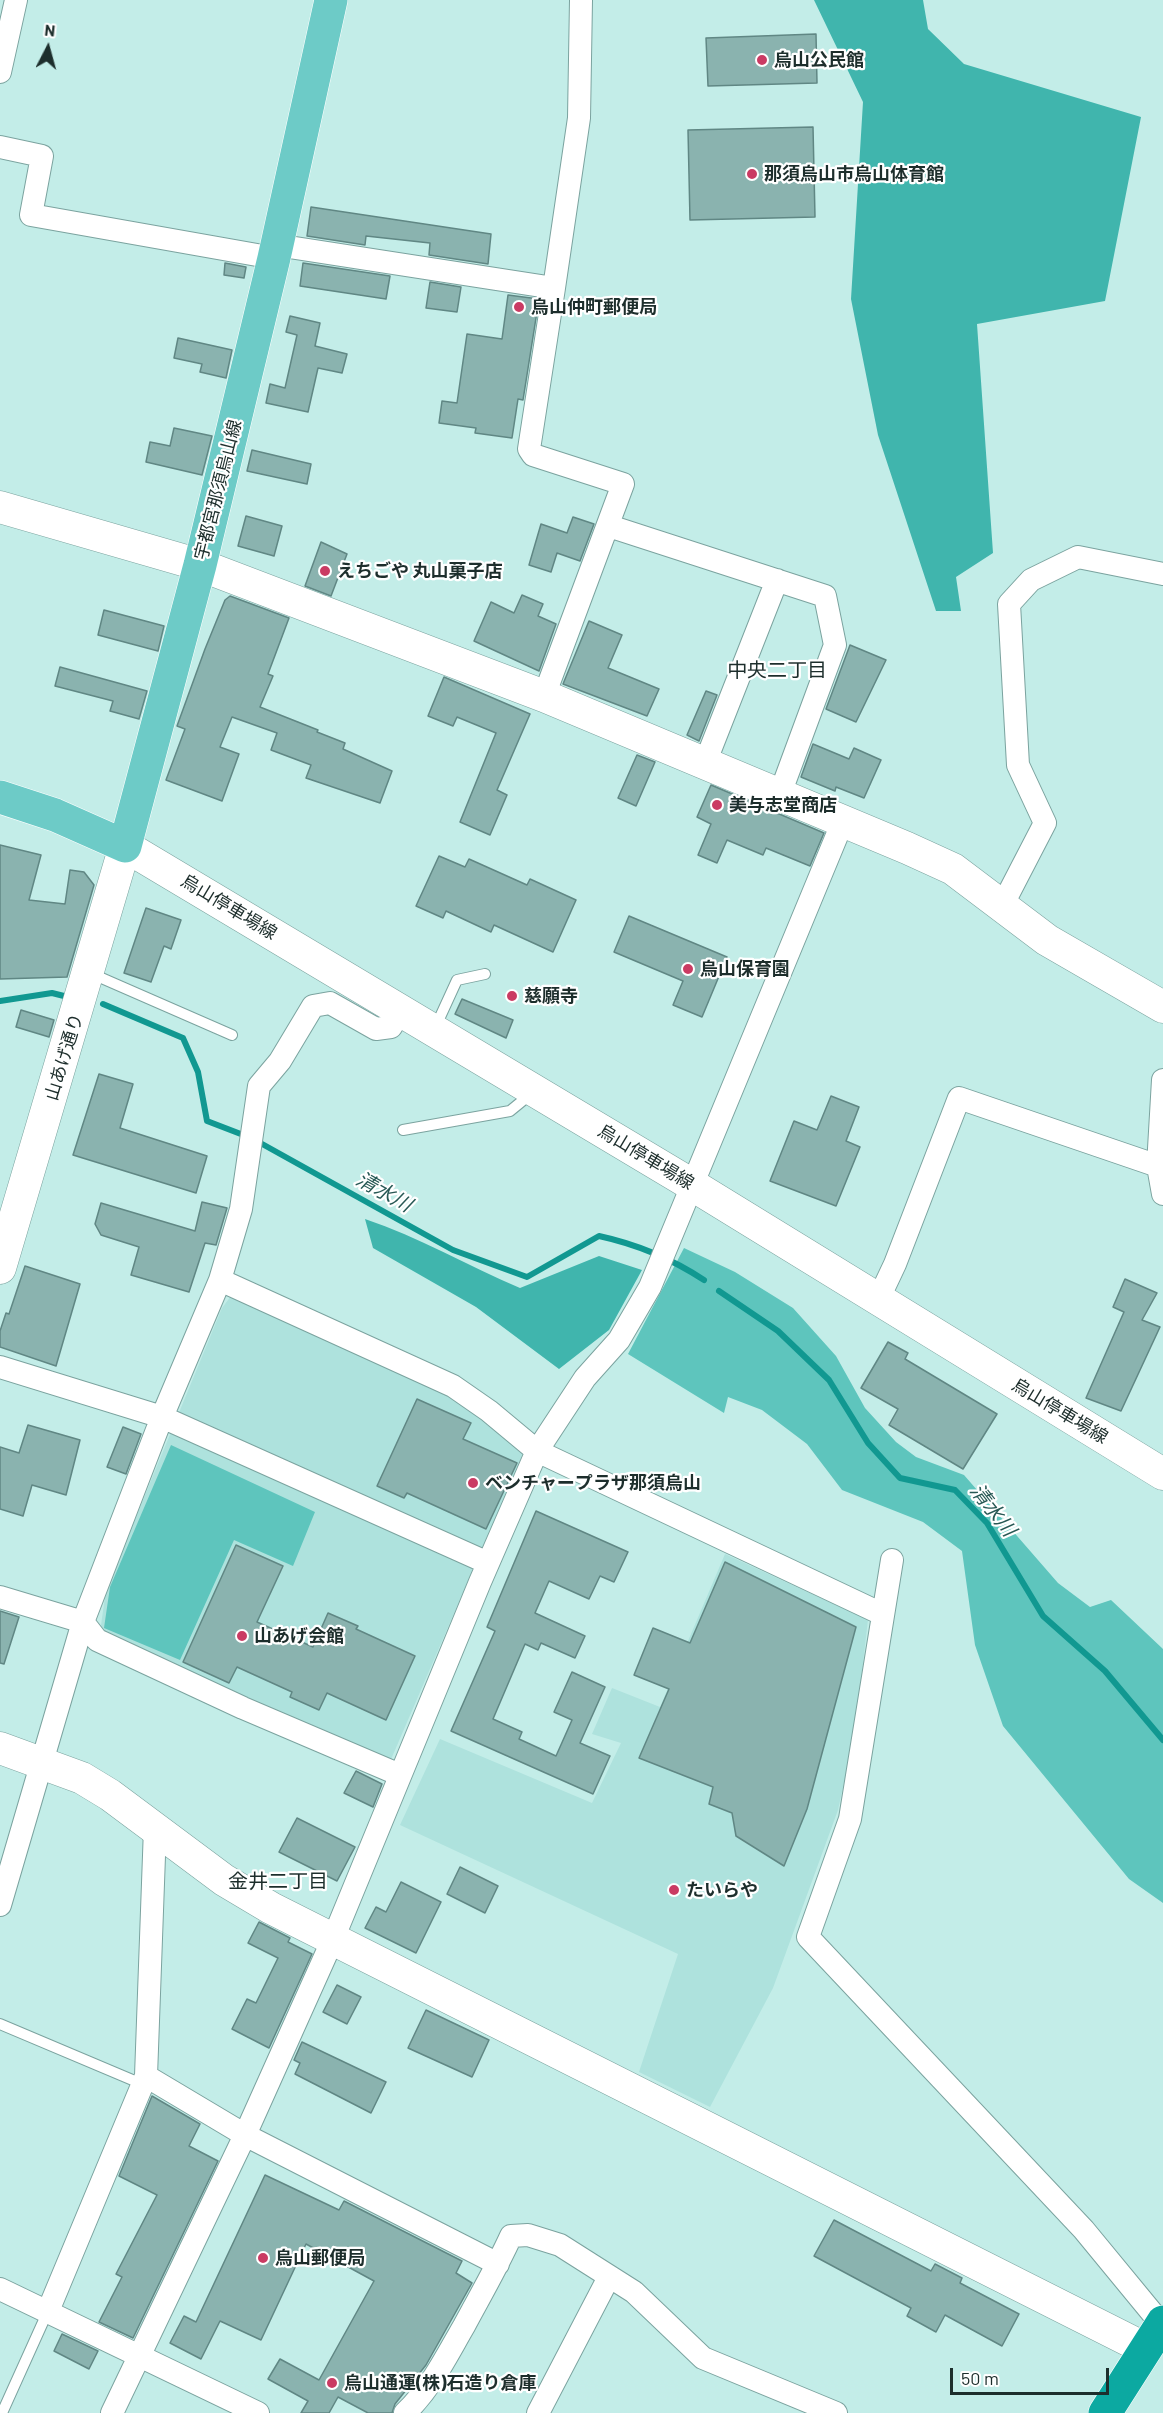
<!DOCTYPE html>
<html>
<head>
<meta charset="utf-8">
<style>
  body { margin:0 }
  #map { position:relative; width:1163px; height:2413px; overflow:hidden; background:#c3ede8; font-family:Barlow,sans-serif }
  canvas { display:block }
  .north { position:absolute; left:18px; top:18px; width:60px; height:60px; -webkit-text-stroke:4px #fff; paint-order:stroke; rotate:6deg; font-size:16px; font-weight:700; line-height:24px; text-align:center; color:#1d2e2c }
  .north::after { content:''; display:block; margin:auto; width:21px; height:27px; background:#1d2e2c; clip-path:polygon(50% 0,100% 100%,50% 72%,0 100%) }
  .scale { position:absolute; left:950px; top:2368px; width:159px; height:27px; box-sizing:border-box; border:3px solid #1d2e2c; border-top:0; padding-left:8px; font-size:18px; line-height:21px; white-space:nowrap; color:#1d2e2c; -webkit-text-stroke:4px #fff; paint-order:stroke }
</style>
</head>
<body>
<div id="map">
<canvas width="1163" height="2413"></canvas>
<div class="north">N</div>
<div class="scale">50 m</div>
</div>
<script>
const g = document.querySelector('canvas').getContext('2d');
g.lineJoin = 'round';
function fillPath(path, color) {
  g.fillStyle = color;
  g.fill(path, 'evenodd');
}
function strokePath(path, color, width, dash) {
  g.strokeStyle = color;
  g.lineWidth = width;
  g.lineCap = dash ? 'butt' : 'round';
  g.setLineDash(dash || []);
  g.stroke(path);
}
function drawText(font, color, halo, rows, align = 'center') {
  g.font = font + ' Barlow,"Noto Sans JP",sans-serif';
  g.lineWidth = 4.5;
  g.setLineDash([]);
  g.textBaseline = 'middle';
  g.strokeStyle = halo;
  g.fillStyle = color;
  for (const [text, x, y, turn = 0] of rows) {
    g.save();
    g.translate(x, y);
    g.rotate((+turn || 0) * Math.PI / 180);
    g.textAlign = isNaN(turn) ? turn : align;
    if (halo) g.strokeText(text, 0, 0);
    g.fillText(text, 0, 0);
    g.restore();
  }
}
fillPath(new Path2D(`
  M231 1296 434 1385 524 1451 389 1764 100 1632 106 1590 222 1308Z
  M725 1554 868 1620 855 1732 838 1810 773 1988 710 2107 639 2072 678 1954 400 1825 440 1739 592 1803 621 1743 592 1734 612 1688 660 1707Z`), '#aee2dd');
fillPath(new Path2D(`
  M684 1248 735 1272 793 1308 836 1356 865 1408 896 1442 916 1457 964 1475 1058 1583 1090 1607 1111 1600 1163 1649V1903L1129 1879 1003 1726 975 1645 962 1551 923 1522 842 1490 807 1444 762 1410 728 1397 724 1413 628 1354Z
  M171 1445 315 1512 293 1566 234 1540 180 1660 104 1628 110 1587Z`), '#5ec5bd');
fillPath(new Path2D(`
  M814 0H923L928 29 964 64 1141 117 1105 301 977 324 993 553 956 577 961 611H936L878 435 851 299 863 102Z
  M365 1219C419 1237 468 1266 520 1288L599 1256 642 1270 609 1330 559 1369 476 1307 373 1248Z`), '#40b5ad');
strokePath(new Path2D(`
  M0 1001 52 993 64 996
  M103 1004 183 1038 198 1072 207 1121 246 1136
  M255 1140 453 1250 527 1277 599 1236C636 1244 672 1259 704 1280
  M719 1291 778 1331 829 1380 868 1443 900 1478 955 1490 987 1523 1043 1616 1105 1671 1163 1740`), '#119891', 6);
const building = new Path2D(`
  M816 34 817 83 708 86 706 38Z
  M813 127 815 217 690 220 688 130Z
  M311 207 491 234 488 264 429 255 430 243 366 236 365 245 307 236Z
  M225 263 246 267 244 278 224 275Z
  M303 263 390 276 386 299 300 286Z
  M430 282 461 287 457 312 426 308Z
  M508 295 539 299 523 400 518 399 512 438 475 433 476 428 439 423 442 401 457 403 467 334 502 339Z
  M290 316 320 323 315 346 347 354 342 373 318 368 308 412 266 403 270 384 285 388 297 335 286 332Z
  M178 338 232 350 226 378 200 372 202 364 174 358Z
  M174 428 212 436 202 475 146 462 150 442 170 446Z
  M252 450 311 464 307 484 247 471Z
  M246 516 282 526 274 556 238 546Z
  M573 517 594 524 580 561 557 553 551 572 529 565 541 524 567 533Z
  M321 542 347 554 331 596 305 586Z
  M522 595 543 604 538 616 556 624 539 671 474 641 491 602 514 613Z
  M230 596 289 618 268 674 273 676 260 707 318 730 317 732 345 743 343 749 392 771 380 803 306 778 311 765 271 750 277 733 232 717 220 747 239 754 222 801 166 780 185 729 177 726 205 649 225 600Z
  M104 610 164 626 158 651 98 635Z
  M589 621 622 635 608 668 659 689 647 716 563 684Z
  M850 645 886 660 856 722 826 709Z
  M60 667 147 691 139 719 110 711 113 701 55 686Z
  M444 677 530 714 497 790 507 795 490 835 460 822 496 733 457 717 453 726 428 716Z
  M706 691 717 695 699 741 687 735Z
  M813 744 849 759 854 748 881 760 864 798 836 787 835 791 801 777Z
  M637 755 655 762 636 806 618 798Z
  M711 785 824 833 810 866 766 848 763 855 727 840 717 863 698 855 711 824 697 817Z
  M0 845 41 855 29 900 65 904 70 870 84 872 94 885 67 977 0 979Z
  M439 856 465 867 469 859 527 885 530 879 576 900 553 952 494 925 491 932 446 911 443 918 416 906Z
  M146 908 181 920 171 949 164 946 151 982 124 973Z
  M629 916 727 957 702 1017 673 1005 683 981 614 952Z
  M462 999 513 1020 506 1038 455 1014Z
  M21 1010 54 1020 49 1037 16 1027Z
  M99 1074 133 1084 120 1128 207 1156 196 1193 73 1155Z
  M831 1096 859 1107 846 1141 860 1147 836 1206 770 1181 794 1121 817 1130Z
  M202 1202 227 1208 216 1245 205 1243 189 1292 131 1275 139 1247 101 1235 95 1224 101 1203 195 1231Z
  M25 1266 80 1284 56 1366 0 1347V1331L6 1313 9 1314Z
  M1125 1279 1157 1293 1142 1320 1160 1327 1121 1411 1086 1398 1124 1312 1113 1307Z
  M888 1342 908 1353 905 1359 997 1414 963 1469 889 1425 898 1409 861 1388Z
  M417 1399 471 1423 463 1439 517 1463 486 1529 407 1493 404 1498 377 1486Z
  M28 1425 80 1440 66 1495 32 1485 23 1516 0 1509V1447L19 1453Z
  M123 1427 141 1434 126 1474 107 1467Z
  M536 1511 628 1552 614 1582 600 1576 589 1599 549 1581 535 1613 585 1636 575 1658 541 1643 538 1650 525 1644 493 1719 522 1732 519 1739 556 1756 572 1720 554 1712 572 1672 605 1687 580 1743 610 1756 593 1794 451 1731 495 1631 487 1627Z
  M236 1545 283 1566 257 1622 313 1647 328 1613 358 1626 356 1629 415 1656 386 1720 327 1693 319 1710 290 1697 292 1692 237 1667 229 1683 183 1662Z
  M725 1562 856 1627 807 1809 784 1866 736 1836 732 1813 709 1804 713 1787 639 1758 669 1689 634 1675 653 1628 690 1643Z
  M0 1611 19 1617 4 1664 0 1663Z
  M356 1771 382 1784 373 1807 344 1793Z
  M297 1818 355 1847 337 1881 279 1852Z
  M460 1867 498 1886 485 1913 447 1894Z
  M401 1882 441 1902 416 1953 365 1928 376 1907 386 1912Z
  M259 1922 290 1938 288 1942 312 1954 269 2048 232 2029 247 1999 256 2003 278 1958 248 1943Z
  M337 1985 361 1997 347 2024 323 2012Z
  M426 2010 489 2040 472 2077 408 2048Z
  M302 2042 386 2082 371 2113 295 2074 300 2063 294 2060Z
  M152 2096 200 2124 189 2146 218 2161 133 2338 99 2322 122 2277 116 2274 157 2195 119 2176Z
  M265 2175 339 2210 344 2201 462 2261 456 2273 472 2283 426 2365 395 2404 392 2413H368L338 2397 329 2413H301L308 2401 268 2379 280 2359 319 2380 374 2281 306 2244 261 2340 220 2321 201 2359 170 2343 184 2316 196 2322Z
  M834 2220 931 2271 935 2264 962 2278 960 2283 1019 2314 1002 2346 945 2315 936 2332 907 2316 911 2308 814 2256Z
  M62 2334 98 2351 89 2369 54 2351Z`);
fillPath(building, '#8ab3af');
strokePath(building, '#608784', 1.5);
const lane = new Path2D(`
  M90 973 232 1035
  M435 1028 457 980 485 974
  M403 1130 510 1111 532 1093
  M0 2024 142 2084
  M2 2413 48 2311`);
const street = new Path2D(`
  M0 72 16 0
  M0 147 42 156 31 215 274 258
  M276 245 554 288 529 449 533 455 623 484 544 696
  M554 288 579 118 581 0
  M609 526 825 596 835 645 780 794
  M705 763 777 580
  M1002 906 1045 823 1018 765 1009 604 1031 580 1078 557 1163 574
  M1163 1080 1158 1166 1163 1194
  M220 1280 453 1386 489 1411 537 1451 882 1614
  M878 1300 895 1264 959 1098 1158 1166
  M0 1367 162 1417 488 1563
  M892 1560 850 1819 808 1937 1084 2230 1163 2326
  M0 1597 83 1622 0 1905
  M400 1775 243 1708 97 1640 83 1622 162 1417 220 1280 241 1209 259 1086 280 1061 313 1006 330 1003 376 1029 391 1027 401 1011
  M146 2076 245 2135 498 2264
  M0 2289 258 2413
  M48 2311 146 2076 155 1828
  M112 2413 245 2135 333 1939 480 1582 537 1451 585 1378 619 1340 650 1287 843 821
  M405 2413C431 2388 446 2357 464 2326 480 2296 497 2267 511 2236L528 2235 560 2245 634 2292 703 2358 836 2413
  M538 2413 609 2277`);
const secondary = new Path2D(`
  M0 507 200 565 544 696 907 848 953 869 1047 940 1163 1007
  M0 1268 125 846 694 1186 1163 1474
  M0 1748 82 1778 110 1795 224 1880 271 1908 1146 2349`);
const primary = new Path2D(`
  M0 797 55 815 125 846 200 565 274 258 331 0`);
const highway = new Path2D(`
  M1105 2413 1163 2322`);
strokePath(lane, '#7ba39f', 12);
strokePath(street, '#7ba39f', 24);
strokePath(secondary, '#7ba39f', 33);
strokePath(primary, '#fff', 34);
strokePath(highway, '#fff', 34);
strokePath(lane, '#fff', 10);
strokePath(street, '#fff', 22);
strokePath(secondary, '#fff', 32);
strokePath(primary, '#6dcbc7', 33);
strokePath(highway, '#0ca9a1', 33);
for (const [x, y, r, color] of [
  [762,60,6,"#ca3b63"],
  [752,174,6,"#ca3b63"],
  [519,307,6,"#ca3b63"],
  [325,571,6,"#ca3b63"],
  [717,805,6,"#ca3b63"],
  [688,969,6,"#ca3b63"],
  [512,996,6,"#ca3b63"],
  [473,1483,6,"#ca3b63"],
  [242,1636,6,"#ca3b63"],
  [674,1890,6,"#ca3b63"],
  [263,2258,6,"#ca3b63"],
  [332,2383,6,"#ca3b63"]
]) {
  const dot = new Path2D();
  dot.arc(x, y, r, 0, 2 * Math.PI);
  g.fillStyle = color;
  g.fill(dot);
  strokePath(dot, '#fff', 2);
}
drawText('bold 18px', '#1d2e2c', '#fff', [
  ["烏山公民館",774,60],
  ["那須烏山市烏山体育館",764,174],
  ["烏山仲町郵便局",531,307],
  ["えちごや 丸山菓子店",337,571],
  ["美与志堂商店",729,805],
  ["烏山保育園",700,969],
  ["慈願寺",524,996],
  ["ベンチャープラザ那須烏山",485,1483],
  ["山あげ会館",254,1636],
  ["たいらや",686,1890],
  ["烏山郵便局",275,2258],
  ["烏山通運(株)石造り倉庫",344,2383]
], 'left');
drawText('18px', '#1d2e2c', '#fff', [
  ["宇都宮那須烏山線",218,490,-76],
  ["烏山停車場線",229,907,31],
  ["山あげ通り",64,1057,-73],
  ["烏山停車場線",646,1157,31],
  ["烏山停車場線",1060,1411,31]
]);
drawText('20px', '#1d2e2c', '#fff', [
  ["中央二丁目",777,670],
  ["金井二丁目",278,1881]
]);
drawText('italic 20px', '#285955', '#fff', [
  ["清水川",384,1192,29],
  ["清水川",993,1510,52]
]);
</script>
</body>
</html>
